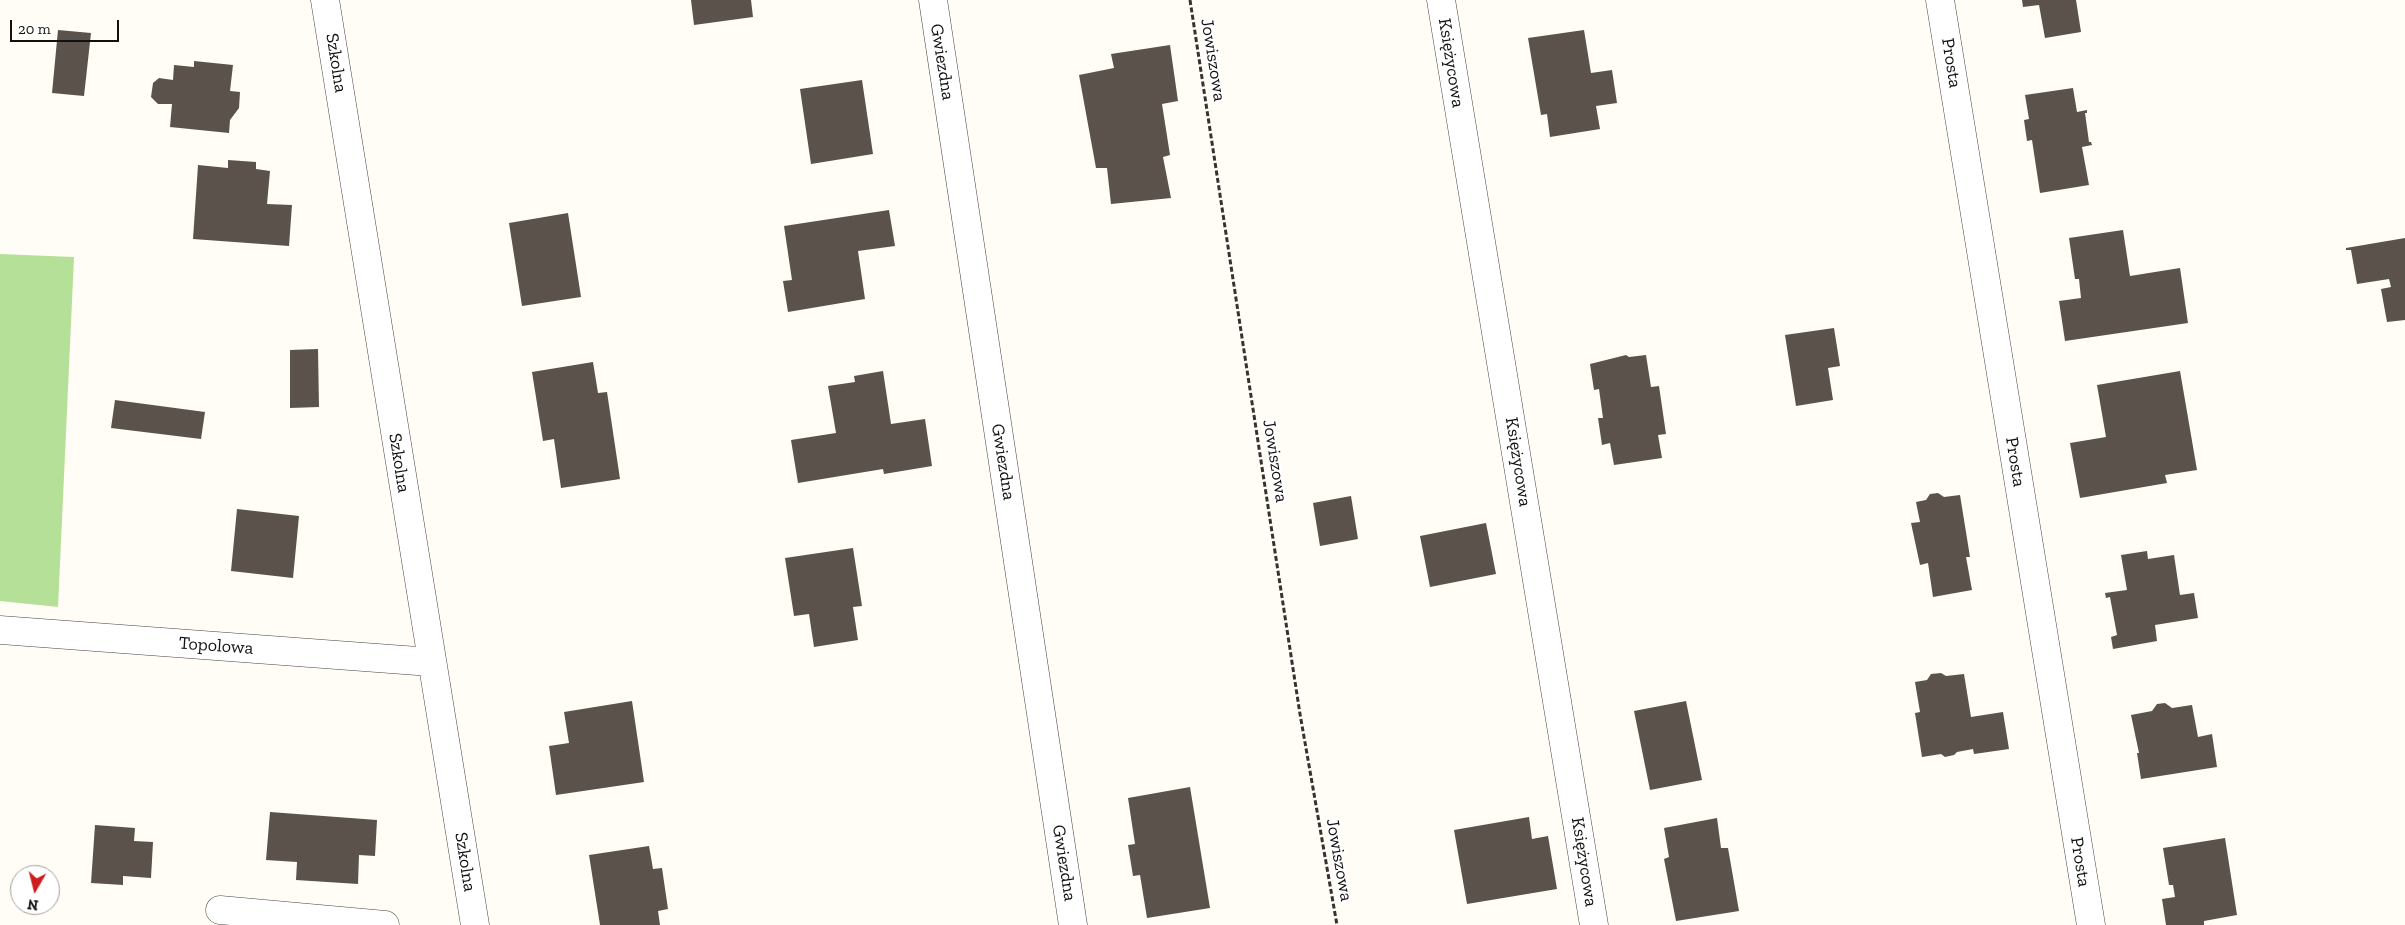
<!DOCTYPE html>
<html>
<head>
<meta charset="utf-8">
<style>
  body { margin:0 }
  #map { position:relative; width:2405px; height:925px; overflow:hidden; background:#fffdf5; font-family:"Zilla Slab",serif }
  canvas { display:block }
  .north { position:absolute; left:10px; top:865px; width:50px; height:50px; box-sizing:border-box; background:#fff; border:1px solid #a0a0a0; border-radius:50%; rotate:188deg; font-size:14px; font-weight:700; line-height:20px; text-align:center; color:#111 }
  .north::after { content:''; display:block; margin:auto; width:18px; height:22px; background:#cd1e1d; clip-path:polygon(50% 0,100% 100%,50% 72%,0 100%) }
  .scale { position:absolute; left:10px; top:20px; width:109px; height:22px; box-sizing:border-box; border:2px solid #111; border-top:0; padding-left:6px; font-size:15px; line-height:18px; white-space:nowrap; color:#111; -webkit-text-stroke:4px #fff; paint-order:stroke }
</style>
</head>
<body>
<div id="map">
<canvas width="2405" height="925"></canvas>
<div class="north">N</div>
<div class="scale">20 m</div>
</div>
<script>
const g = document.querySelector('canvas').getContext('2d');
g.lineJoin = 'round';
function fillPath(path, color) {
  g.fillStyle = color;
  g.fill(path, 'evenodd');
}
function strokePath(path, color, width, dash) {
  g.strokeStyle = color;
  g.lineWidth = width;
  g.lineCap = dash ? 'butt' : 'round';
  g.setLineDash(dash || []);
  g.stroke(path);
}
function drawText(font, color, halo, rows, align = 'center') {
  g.font = font + ' "Zilla Slab",serif';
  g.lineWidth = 5;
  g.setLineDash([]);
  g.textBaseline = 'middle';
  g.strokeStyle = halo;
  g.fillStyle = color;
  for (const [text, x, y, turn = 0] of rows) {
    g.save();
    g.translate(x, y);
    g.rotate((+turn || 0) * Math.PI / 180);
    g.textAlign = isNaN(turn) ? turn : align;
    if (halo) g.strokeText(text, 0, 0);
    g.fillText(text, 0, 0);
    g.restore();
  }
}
fillPath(new Path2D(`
  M0 254 74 257 58 607 0 601Z`), '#b5e098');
fillPath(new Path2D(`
  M691 0H751L753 17 694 25Z
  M2022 0H2076L2081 32 2045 38 2039 5 2023 7Z
  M58 30 91 33 84 96 52 93Z
  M1584 30 1591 73 1612 70 1617 103 1596 106 1600 129 1550 137 1547 114 1541 115 1528 38Z
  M1170 45 1178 101 1162 104 1170 155 1163 157 1171 198 1111 204 1107 168H1096L1079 75 1114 68 1111 54Z
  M194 61 233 65 230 91 240 92 239 108 230 120 229 133 170 127 172 104H158L151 97 153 83 159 78 173 80 174 65 194 67Z
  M862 80 873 154 811 164 800 89Z
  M2073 88 2077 112 2087 110V113H2085L2089 142H2091L2092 145 2082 147 2089 185 2040 193 2032 140 2027 141 2024 120 2029 119 2025 95Z
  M228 160 256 162V169L270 171 267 204 292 205 289 246 193 239 198 165 228 168Z
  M889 210 895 246 858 251 865 299 788 312 783 281 792 280 784 226Z
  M568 213 581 297 522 306 509 223Z
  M2123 230 2130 276 2180 268 2188 323 2065 341 2059 301 2081 298 2079 279H2075L2069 238Z
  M2405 238V320L2387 322 2381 289 2391 287 2389 279 2357 284 2351 250H2346V248Z
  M1834 328 1840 366 1828 368 1833 400 1796 406 1785 335Z
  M318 349 319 407 290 408V350Z
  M1626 355 1629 357 1646 355 1651 387 1659 386 1666 434 1658 435 1662 458 1614 465 1610 443 1602 445 1598 418H1603L1599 389 1594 390 1590 364Z
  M593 362 598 393 607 392 620 479 561 488 554 439 543 441 532 372Z
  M883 371 891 424 925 419 932 466 884 474 883 469 798 483 791 440 836 433 828 386 855 382 854 376Z
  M2180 371 2197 470 2165 475 2167 483 2080 498 2070 443 2106 437 2097 385Z
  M115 400 205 412 201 439 111 428Z
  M1938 493 1944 497 1960 495 1970 557H1966L1972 590 1933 597 1928 563 1920 565 1911 523 1920 522 1916 502 1926 500 1930 494Z
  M1351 496 1358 539 1320 546 1313 503Z
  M237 509 299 516 293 578 231 571Z
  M1486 523 1496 574 1430 587 1420 536Z
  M853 548 862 606 853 607 858 640 814 647 809 614 794 616 785 558Z
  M2147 551 2148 559 2174 555 2180 595 2194 593 2198 618 2155 625 2157 641 2113 649 2111 637 2117 635 2110 597 2106 598 2105 593 2127 590 2121 555Z
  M1941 673 1946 676 1964 674 1971 717 2003 712 2009 749 1974 754 1973 749 1957 752 1954 755 1945 757 1941 754 1922 757 1915 713 1920 712 1915 682 1927 680 1931 674Z
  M632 701 644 782 556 795 549 746 569 743 564 712Z
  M1686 701 1702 780 1650 790 1634 711Z
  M2165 703 2172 708 2192 705 2198 737 2212 734 2217 767 2141 779 2137 753H2139L2131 715 2152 711 2157 704Z
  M1190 787 1210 908 1147 918 1140 875 1133 876 1128 845 1135 844 1128 798Z
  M270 812 377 820 375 856 359 855 358 884 296 880 297 862 266 860Z
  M1529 817 1532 839 1548 836 1557 889 1467 904 1454 830Z
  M1717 818 1721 848H1728L1739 911 1676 921 1664 859 1669 857 1664 828Z
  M95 825 135 828 134 841 153 842 151 878 123 876V885L91 883Z
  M2225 838 2237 915 2204 921V925H2166L2162 899 2175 897 2173 885H2169L2163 848Z
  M649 846 653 869 662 868 668 909 658 911 660 925H600L589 855Z`), '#5b524c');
const minor = new Path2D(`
  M325 0 475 925
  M933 0 1073 925
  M1441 0 1594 925
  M1940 0 2091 925
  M0 630 431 662
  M220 910 385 925`);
strokePath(minor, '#444', 29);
strokePath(new Path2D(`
  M1190 0 1300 714 1337 925`), '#333', 3, [5, 2.5]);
strokePath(minor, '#fff', 28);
drawText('18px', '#111', '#fff', [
  ["Jowiszowa",1213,60,81],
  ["Gwiezdna",942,62,81],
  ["Szkolna",336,63,81],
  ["Księżycowa",1451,63,81],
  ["Prosta",1951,63,81],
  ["Jowiszowa",1275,461,81],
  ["Gwiezdna",1003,462,81],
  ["Księżycowa",1518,462,81],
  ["Prosta",2015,462,81],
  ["Szkolna",399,463,81],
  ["Topolowa",216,646,4],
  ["Jowiszowa",1339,860,80],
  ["Szkolna",465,862,81],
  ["Księżycowa",1584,862,81],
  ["Prosta",2080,862,81],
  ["Gwiezdna",1064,863,81]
]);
</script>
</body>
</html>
